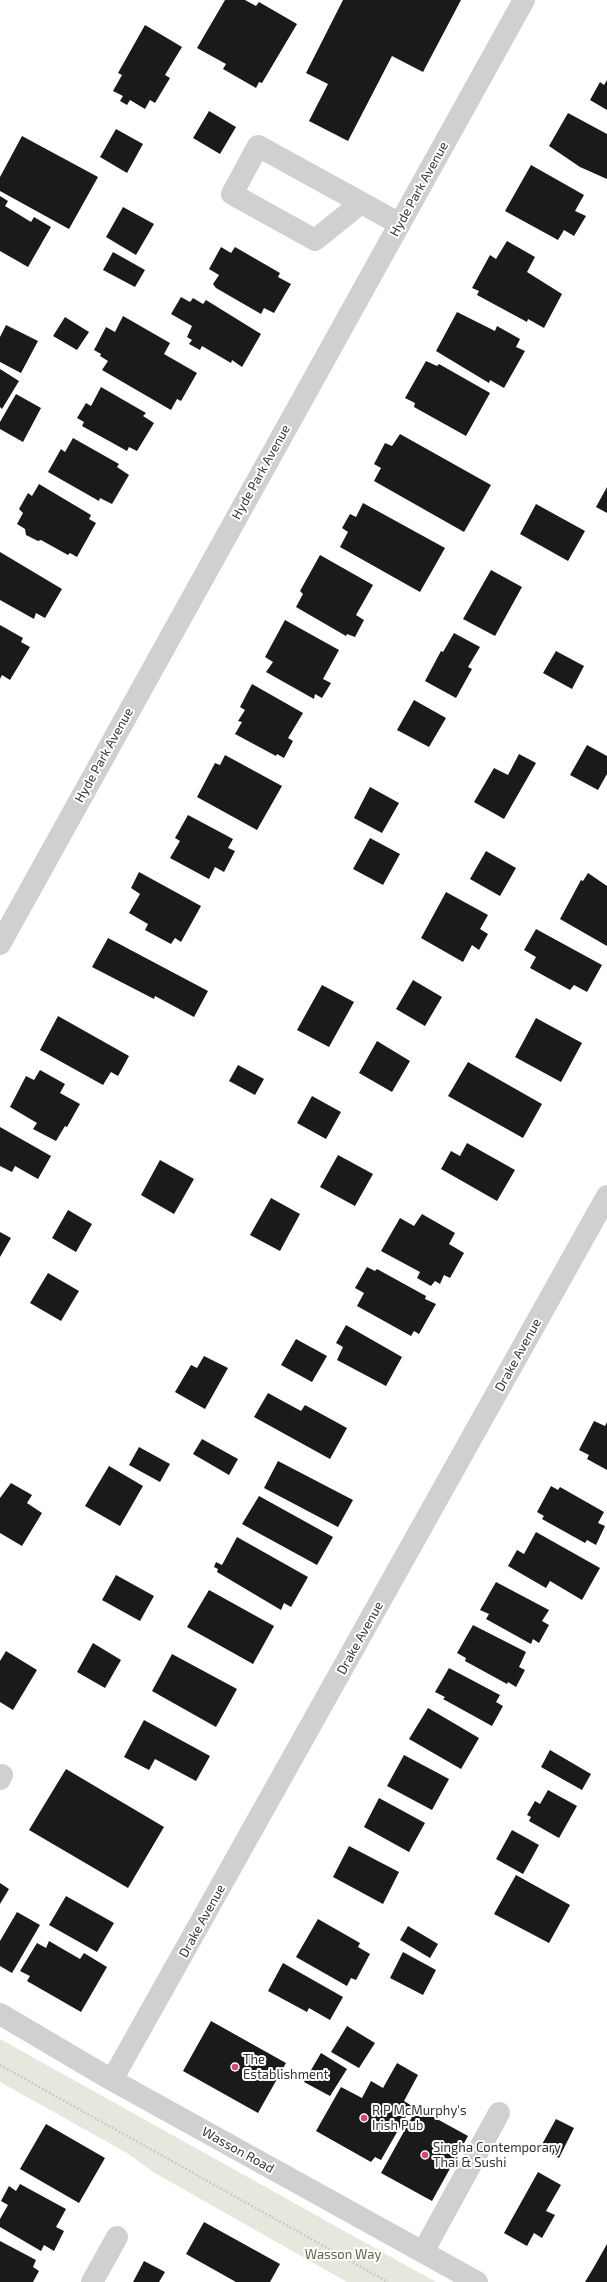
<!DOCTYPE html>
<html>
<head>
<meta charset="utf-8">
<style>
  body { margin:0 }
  canvas { display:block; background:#fff }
</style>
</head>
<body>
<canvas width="607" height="2282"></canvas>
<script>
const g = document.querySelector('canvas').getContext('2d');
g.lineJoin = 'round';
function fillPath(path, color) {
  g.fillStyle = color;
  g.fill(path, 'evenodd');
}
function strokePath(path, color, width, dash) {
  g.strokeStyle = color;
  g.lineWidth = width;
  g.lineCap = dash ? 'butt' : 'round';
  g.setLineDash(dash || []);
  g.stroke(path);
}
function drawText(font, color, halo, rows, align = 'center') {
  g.font = font + ' "Exo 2",sans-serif';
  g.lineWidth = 4;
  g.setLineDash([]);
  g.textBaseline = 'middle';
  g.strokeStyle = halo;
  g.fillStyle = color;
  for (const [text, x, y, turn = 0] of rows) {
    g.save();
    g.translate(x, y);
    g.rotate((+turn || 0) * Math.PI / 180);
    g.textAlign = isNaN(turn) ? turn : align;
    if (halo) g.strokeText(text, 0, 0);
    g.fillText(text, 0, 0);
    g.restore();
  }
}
fillPath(new Path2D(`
  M0 2039 436 2282H347L153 2172 127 2153 0 2082Z`), '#e5e9dd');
fillPath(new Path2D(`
  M225 0H245L256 6 259 2 297 24 262 83 259 82 256 88 223 69 226 64 197 48Z
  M343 0H461L423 72 392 56 348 141 309 121 328 84 306 73Z
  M145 25 182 47 165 75 170 78 155 103 150 100 145 109 130 100 127 105 120 101 123 96 113 91 122 75 118 73Z
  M607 80V110L590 100 600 82 604 85Z
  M209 111 236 127 220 154 193 138Z
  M568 113 607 134V179L580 167 549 146Z
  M116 129 143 144 127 173 100 157Z
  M22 136 98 177 69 229 0 191V177Z
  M531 165 584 195 575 211 586 216 574 236 564 230 558 240 505 211Z
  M0 196 8 201 5 206 31 222 34 217 51 227 28 267 0 251Z
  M123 207 154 224 136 255 106 237Z
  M507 241 535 257 527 272 562 294 544 328 528 319 527 322 477 295 479 291 472 288 490 255 496 259Z
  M221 247 231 253 235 247 280 273 278 277 291 284 274 313 264 308 261 314 216 288 213 284 219 275 209 269Z
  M113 252 145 270 135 287 103 270Z
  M181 297 190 302 193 298 203 304 206 300 261 334 242 367 232 360 231 363 202 346 200 350 189 344 192 340 187 337 192 326 171 314Z
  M457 312 495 331 497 326 520 339 516 347 525 351 504 388 490 380 489 383 436 351Z
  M123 316 170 343 164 354 197 373 181 401 177 399 171 410 102 370 108 361 100 356 101 354 94 350 106 327 115 332Z
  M65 317 89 332 77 350 53 336Z
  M6 325 38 341 21 373 0 362V337Z
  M426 361 437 366 439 364 490 393 466 436 414 407 415 403 405 398Z
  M0 369 19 381 2 409 0 407Z
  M101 387 146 413 143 416 154 423 137 451 129 447 127 451 82 426 84 422 77 418 86 403 91 406Z
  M16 394 41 408 23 442 0 429V422Z
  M400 434 491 485 464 532 374 481 381 468 374 464 385 443 392 446Z
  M73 438 119 464 117 467 129 475 112 504 100 498 99 501 48 472 61 449 65 452Z
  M39 484 91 515 89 519 96 523 77 557 70 553 68 555 41 540 38 541 26 535 25 529 17 524 23 513 19 509 28 493 32 496Z
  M607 487V513L596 507Z
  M363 503 445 548 420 592 340 547 348 532 342 528 350 514 356 517Z
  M536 504 585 531 568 561 520 534Z
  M0 552 62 589 45 618 36 613 34 619 0 600Z
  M320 555 373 585 356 615 364 620 355 637 347 634 346 636 296 607 303 594 300 591Z
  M491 570 522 587 495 636 463 619Z
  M285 620 339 650 323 679 331 683 322 698 315 694 314 699 266 672 273 662 265 657Z
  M0 625 23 638 21 642 30 647 10 680 2 675 0 679Z
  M454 633 480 647 468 667 472 669 456 698 425 681 441 651 443 652Z
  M556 651 584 666 572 689 543 673Z
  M252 684 303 713 288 738 293 741 284 758 277 754 276 756 235 734 242 722 238 721 245 710 240 707Z
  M414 700 446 718 429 747 397 730Z
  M587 745 607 756V774L598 790 570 775Z
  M519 754 536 763 504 819 474 802 494 768 508 775Z
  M225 755 282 786 257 830 197 797 215 763 220 765Z
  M370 787 399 803 382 833 354 818Z
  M188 815 233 839 228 848 235 851 224 872 215 867 209 879 170 858 180 841 175 838Z
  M370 838 400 854 383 885 353 869Z
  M486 851 516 868 500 896 470 879Z
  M139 872 201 906 181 942 175 938 171 944 145 930 148 924 129 913 140 894 131 888Z
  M588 873 607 886V946L560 919 581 880 583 881Z
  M446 892 488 915 480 929 488 934 479 950 472 945 463 962 421 938Z
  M536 929 602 965 587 992 574 985 570 990 530 968 536 957 524 950Z
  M108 938 208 991 194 1017 155 996 154 999 92 967Z
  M413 980 442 997 425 1026 396 1009Z
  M322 985 354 1002 329 1047 297 1030Z
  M58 1016 129 1056 118 1076 111 1072 103 1085 40 1050Z
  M536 1018 582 1043 561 1082 515 1057Z
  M377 1041 410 1061 392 1092 359 1073Z
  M468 1062 542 1104 523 1138 448 1096Z
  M238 1065 264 1079 255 1095 229 1081Z
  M40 1070 65 1084 60 1093 80 1104 67 1127 65 1126 56 1141 33 1129 37 1123 10 1107 26 1076 34 1080Z
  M312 1096 341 1112 326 1139 297 1123Z
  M0 1127 51 1156 38 1179 15 1166 12 1172 0 1166Z
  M467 1143 515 1170 497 1201 441 1169 451 1151 460 1156Z
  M338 1155 373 1174 355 1206 320 1187Z
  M160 1160 194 1179 174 1214 141 1195Z
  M271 1198 300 1214 280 1251 250 1235Z
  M68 1210 92 1224 76 1252 52 1238Z
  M422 1214 455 1233 449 1244 464 1253 450 1278 444 1275 440 1284 435 1281 431 1286 417 1278 420 1272 381 1251 400 1218 414 1226Z
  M0 1232 11 1238 0 1257Z
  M367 1267 375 1271 377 1269 426 1296 425 1299 436 1304 419 1334 414 1331 411 1336 357 1306 364 1293 355 1288Z
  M48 1273 79 1291 61 1321 30 1303Z
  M346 1325 402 1357 386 1386 337 1360 343 1347 336 1343Z
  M296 1339 327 1356 312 1382 281 1365Z
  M204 1356 228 1368 205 1409 175 1392 191 1365 197 1368Z
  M268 1393 301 1411 305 1405 347 1428 330 1459 254 1417Z
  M594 1421 605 1426 607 1422V1470L587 1459 589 1455 579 1450Z
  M202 1439 238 1459 229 1475 193 1454Z
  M139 1447 170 1464 160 1482 129 1465Z
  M278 1461 353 1500 338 1527 264 1488Z
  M109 1466 143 1486 120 1526 85 1506Z
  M11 1483 32 1495 27 1503 42 1513 22 1546 0 1533V1498Z
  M551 1486 558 1490 560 1487 604 1512 598 1523 605 1526 596 1545 587 1540 585 1543 542 1519 544 1516 537 1512Z
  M259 1496 333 1537 317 1565 242 1524Z
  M536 1532 600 1568 582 1600 550 1581 546 1588 508 1566 517 1550 524 1554Z
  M237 1537 308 1577 291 1607 284 1603 281 1610 217 1572 218 1569 214 1567 216 1562 222 1565Z
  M116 1575 154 1596 140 1621 102 1600Z
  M496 1582 549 1610 542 1621 549 1625 539 1643 533 1639 531 1644 486 1619 489 1614 480 1610Z
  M209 1590 274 1626 253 1664 187 1627Z
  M473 1625 526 1652 519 1667 525 1670 516 1687 508 1682 507 1684 465 1661 466 1658 457 1653Z
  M93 1643 121 1660 105 1688 77 1672Z
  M6 1651 37 1670 13 1710 0 1702V1661Z
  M172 1654 237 1689 216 1727 152 1691Z
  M449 1668 500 1695 496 1702 503 1706 492 1726 443 1699 445 1697 435 1692Z
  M428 1708 479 1738 461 1769 409 1739Z
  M144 1720 210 1756 196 1781 155 1759 149 1770 124 1757Z
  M550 1750 591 1774 582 1790 541 1767Z
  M404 1755 449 1779 432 1810 387 1786Z
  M66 1769 164 1827 128 1888 29 1830Z
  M548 1790 577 1806 559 1838 529 1821 531 1817 527 1815 535 1801 540 1804Z
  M379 1798 425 1823 409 1852 364 1827Z
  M512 1830 539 1845 523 1874 496 1859Z
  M349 1846 399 1872 383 1904 333 1877Z
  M516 1875 570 1905 549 1943 494 1914Z
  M0 1883 9 1889 0 1904Z
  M66 1896 114 1923 97 1952 49 1925Z
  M17 1912 40 1925 12 1973 0 1966V1941Z
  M318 1919 360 1943 358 1947 370 1954 356 1980 351 1978 347 1986 296 1957Z
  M408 1926 438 1944 430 1958 400 1940Z
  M49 1941 80 1959 84 1953 107 1967 81 2012 27 1981 30 1976 20 1971 37 1943 46 1948Z
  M403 1952 436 1970 423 1995 390 1978Z
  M283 1963 343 1997 330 2020 309 2008 307 2012 268 1991Z
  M211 2021 286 2063 258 2113 183 2071Z
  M347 2026 375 2043 359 2068 331 2052Z
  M321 2053 347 2069 330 2096 304 2082Z
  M397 2063 418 2075 404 2101 412 2106 381 2160 375 2157 371 2162 316 2131 341 2087 362 2098 371 2081 383 2088Z
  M417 2108 468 2136 432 2201 381 2173Z
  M556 2119 574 2128 559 2158 540 2148Z
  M46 2124 105 2158 79 2203 20 2169Z
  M538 2172 561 2185 546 2211 555 2215 542 2238 534 2233 527 2246 504 2233Z
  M20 2184 66 2209 56 2227 64 2231 54 2251 44 2245 41 2251 0 2227V2219L8 2205 1 2201 9 2186 16 2191Z
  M204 2222 280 2264 270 2282H236L186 2254Z
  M0 2241 36 2260 33 2267 39 2271 33 2282H0Z
  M607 2244V2282H585L594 2267Z
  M144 2261 165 2272 159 2282H133Z`), '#1a1a1a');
strokePath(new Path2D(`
  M0 2065 388 2282`), '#cacaca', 2.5, [2, 2]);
strokePath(new Path2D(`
  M361 203 315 240 232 194 258 146 400 224
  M0 944 524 0
  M0 1779 2 1775
  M0 2014 112 2080 477 2282
  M112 2080 607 1196
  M423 2252 499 2113
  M92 2282 117 2237`), '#d0d0d0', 22);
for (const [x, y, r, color] of [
  [235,2067,4,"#d8466c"],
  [364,2118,4,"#d8466c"],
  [425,2155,4,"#d8466c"]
]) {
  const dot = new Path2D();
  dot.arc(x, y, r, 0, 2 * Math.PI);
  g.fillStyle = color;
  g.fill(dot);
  strokePath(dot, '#fff', 1.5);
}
drawText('13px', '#333', '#fff', [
  ["Hyde Park Avenue",419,189,-61],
  ["Hyde Park Avenue",261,472,-61],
  ["Hyde Park Avenue",104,755,-61],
  ["Drake Avenue",518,1355,-61],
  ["Drake Avenue",360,1638,-61],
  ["Drake Avenue",202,1921,-61],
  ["Wasson Road",238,2150,29]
]);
drawText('13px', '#333', '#fff', [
  ["The",243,2060],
  ["Establishment",243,2075],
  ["R P McMurphy's",372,2111],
  ["Irish Pub",372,2126],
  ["Singha Contemporary",433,2148],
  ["Thai & Sushi",433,2163]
], 'left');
drawText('13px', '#5e6c43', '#fff', [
  ["Wasson Way",343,2255]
]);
</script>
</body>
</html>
